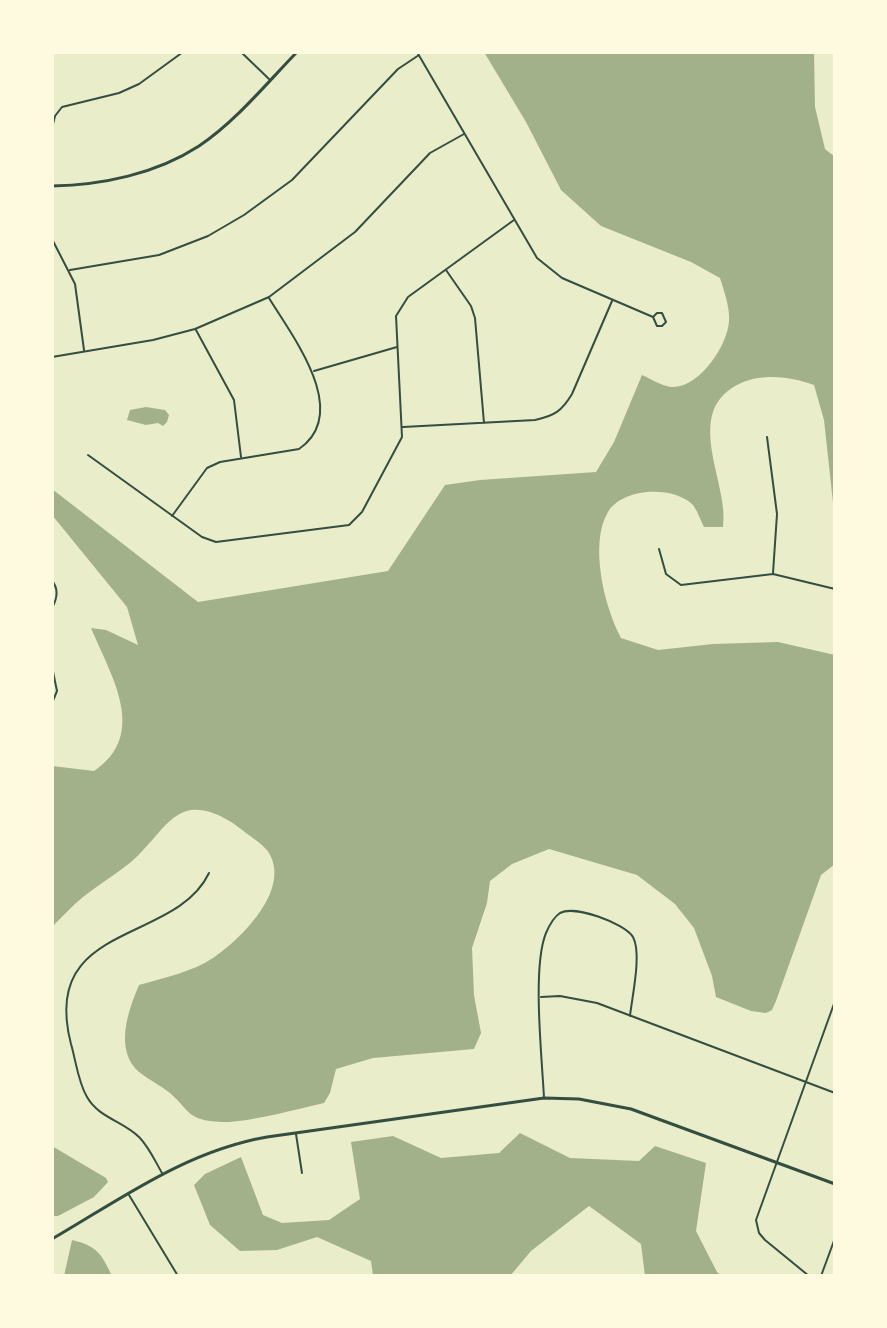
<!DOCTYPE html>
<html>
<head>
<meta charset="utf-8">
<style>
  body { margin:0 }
  #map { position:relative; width:887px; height:1328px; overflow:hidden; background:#e9edc9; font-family:Karla,sans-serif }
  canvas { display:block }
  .frame { position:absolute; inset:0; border:54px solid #fefae0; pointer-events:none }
</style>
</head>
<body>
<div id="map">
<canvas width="887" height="1328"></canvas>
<div class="frame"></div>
</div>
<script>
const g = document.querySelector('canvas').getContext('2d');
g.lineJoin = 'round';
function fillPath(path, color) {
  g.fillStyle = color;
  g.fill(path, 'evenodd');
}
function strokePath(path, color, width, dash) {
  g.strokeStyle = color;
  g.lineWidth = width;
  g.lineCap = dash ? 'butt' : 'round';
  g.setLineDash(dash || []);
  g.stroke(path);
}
fillPath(new Path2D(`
  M484 52H814L815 107 825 149 835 157V521L824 420 814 385C789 376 760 373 737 385 682 414 730 485 723 527H704C701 521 697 510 693 505 673 485 622 488 608 512 589 543 604 607 621 638L658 650 713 644 778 642 835 655V864L821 875 776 1001 772 1010 766 1013 751 1011 716 997 712 976 694 928 675 904 637 875 549 849 512 864 490 881 487 903 472 948 474 995 481 1033 474 1049 373 1058 336 1069 330 1093 324 1103C297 1109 247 1123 221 1122 187 1120 191 1112 170 1093 160 1085 149 1080 139 1072 114 1050 128 1011 139 985 163 978 192 972 213 958 241 939 291 890 269 853 265 846 253 838 246 833 231 821 212 808 191 810 171 813 158 835 145 848 127 869 104 880 83 897 72 906 62 917 52 927V766L94 771C149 734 111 676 91 628L106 630 138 645 127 607 52 515V489L198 602 388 571 445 485 480 480 596 472 614 442 642 375C651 379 662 386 671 387 699 389 728 345 729 321 730 307 724 291 720 278L691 262 601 226 561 190 526 122Z
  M146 407 165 410 169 415 167 422 163 426 158 423 146 425 127 420 130 410Z
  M520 1133 570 1158 639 1161 655 1146 706 1163 696 1231 717 1272 722 1276H645L641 1244 589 1206 531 1251 510 1276H373L371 1261 317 1237 277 1250 240 1251 210 1225 194 1185 205 1174 241 1157 263 1215 282 1223 329 1220 360 1199 351 1142 393 1136 441 1158 499 1153Z
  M52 1146 106 1178 108 1182 94 1197 58 1216H52Z
  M72 1240C97 1246 101 1253 112 1276H64Z`), '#a3b18a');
strokePath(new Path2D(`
  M241 52 269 79
  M417 52 537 258 562 278 653 317 657 313H662L666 322 662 326H657L653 317
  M52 128 55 116 62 107 119 93 139 84 183 52
  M52 239 75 284 84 350
  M70 270 159 255 208 236 244 215 292 180 398 69 419 55
  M446 270 471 306 475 318 484 423
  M196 330 234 400 241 457
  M52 357 153 340 195 329 269 297 355 232 430 153 464 134
  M314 371 397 347
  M403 427 535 420C554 416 562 411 572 394L612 301
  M767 437 777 514 773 573
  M88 455 202 537 216 542 349 525 362 512 402 437 396 316 408 297 514 220
  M172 516 207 468 220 462 299 449C352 412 292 336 269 298
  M659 549 666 574 681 585 773 574 835 589
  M52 581C59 589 57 599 52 608
  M52 667 57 691 52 703
  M541 997 560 996 597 1003 835 1093
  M544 1098C542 1057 532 967 546 933 549 926 554 917 560 913 575 905 624 923 633 937 642 953 632 997 630 1016
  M296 1134 302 1173
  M162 1173C155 1161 149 1147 139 1137 123 1121 99 1118 87 1097 78 1082 76 1061 71 1044 39 921 175 945 209 873
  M129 1195 178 1276
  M809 1276 765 1240 759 1233 756 1220 835 1001
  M821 1276 835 1238`), '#344e41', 2);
strokePath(new Path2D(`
  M52 186C102 185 156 174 199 146 236 121 266 84 297 52
  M52 1239C121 1199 186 1151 267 1137L544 1098 579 1099 631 1109 835 1184`), '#344e41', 3);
</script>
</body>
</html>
